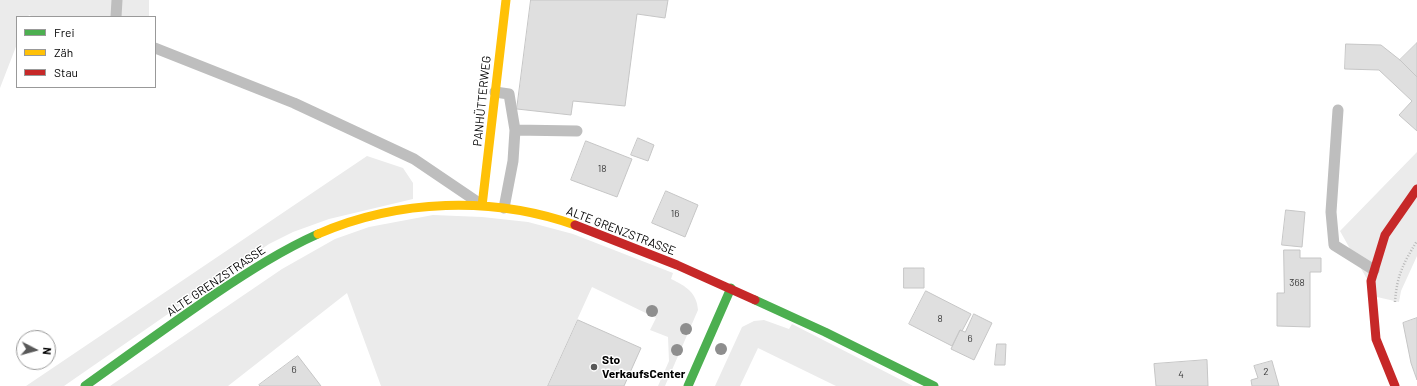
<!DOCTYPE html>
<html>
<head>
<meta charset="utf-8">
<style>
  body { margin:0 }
  #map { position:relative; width:1417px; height:386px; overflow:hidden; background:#fff; font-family:Barlow,sans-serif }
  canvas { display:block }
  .legend { position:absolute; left:16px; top:16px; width:140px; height:72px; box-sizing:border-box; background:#fff; border:1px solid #999; margin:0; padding:5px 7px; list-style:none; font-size:12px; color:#000 }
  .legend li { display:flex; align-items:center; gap:8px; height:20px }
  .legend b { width:20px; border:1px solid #999 }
  .north { position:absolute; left:16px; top:330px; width:40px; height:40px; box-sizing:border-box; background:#fff; border:1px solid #999; border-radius:50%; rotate:96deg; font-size:11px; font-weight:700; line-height:16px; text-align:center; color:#000 }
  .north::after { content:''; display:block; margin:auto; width:14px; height:18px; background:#595959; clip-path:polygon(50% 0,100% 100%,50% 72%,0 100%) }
</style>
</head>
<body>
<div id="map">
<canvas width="1417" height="386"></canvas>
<ul class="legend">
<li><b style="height:5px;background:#4caf50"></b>Frei</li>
<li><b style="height:5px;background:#ffc107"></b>Zäh</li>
<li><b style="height:5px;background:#c62828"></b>Stau</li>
</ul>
<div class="north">N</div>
</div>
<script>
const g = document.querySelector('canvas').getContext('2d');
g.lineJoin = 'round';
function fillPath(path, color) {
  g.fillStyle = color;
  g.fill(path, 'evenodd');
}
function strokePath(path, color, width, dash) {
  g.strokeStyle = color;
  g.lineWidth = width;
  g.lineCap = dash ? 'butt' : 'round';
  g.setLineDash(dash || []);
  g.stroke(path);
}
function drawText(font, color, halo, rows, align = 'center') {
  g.font = font + ' Barlow,sans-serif';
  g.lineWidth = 3;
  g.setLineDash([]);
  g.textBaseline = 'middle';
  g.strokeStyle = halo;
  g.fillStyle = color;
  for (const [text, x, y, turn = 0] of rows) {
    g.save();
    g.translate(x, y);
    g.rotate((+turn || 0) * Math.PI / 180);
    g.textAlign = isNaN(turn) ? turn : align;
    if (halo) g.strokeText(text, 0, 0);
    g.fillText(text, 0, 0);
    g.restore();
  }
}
fillPath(new Path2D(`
  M0 0H149V17H33L29 15 28 17H17V44L0 88Z
  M1417 152V256L1401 291 1399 302 1377 297 1340 231Z
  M367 156 403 168 413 183V199L329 219 293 232 269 244 64 386H26Z
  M433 215 482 217 528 222 573 234 673 273 671 279C686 286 697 293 698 310L665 386H658L669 361 668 337 650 330 656 318 592 287 547 386H381L347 293 228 386H110L282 269 335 239 369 227Z
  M764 320 789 329 792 324 913 386H836L758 348 740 386H715L742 327 754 321Z`), '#ebebeb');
const building = new Path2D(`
  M531 0H668L665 18 637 14 625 106 573 101 571 115 517 109Z
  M1417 43V77L1400 60Z
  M1346 44 1381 45 1400 60 1417 77V131L1399 115 1412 101 1379 70 1345 69Z
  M638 138 654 145 648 161 631 155Z
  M586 141 632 159 617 197 571 180Z
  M666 191 698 205 685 237 652 223Z
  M1286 210 1305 212 1302 247 1282 245Z
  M1284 250H1300V258H1321V272H1310V327L1277 326V293H1284Z
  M904 268H924V288H904Z
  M926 291 971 314 962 331 960 330 952 346 909 324Z
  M974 314 992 323 974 360 951 349 960 330 965 332Z
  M1417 318V380L1411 363 1403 323Z
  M578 320 641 348 624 386H548Z
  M997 344H1006L1005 365H995Z
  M298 356 321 386H260L259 385Z
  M1207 360 1208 386H1156L1154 364Z
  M1272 361 1279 386H1252L1251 380 1258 378 1254 366Z`);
fillPath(building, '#dfdfdf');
strokePath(building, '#c6c6c6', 1);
strokePath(new Path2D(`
  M1395 302C1397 275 1403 264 1417 241`), '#b9b9b9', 2.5, [1, 2]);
strokePath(new Path2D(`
  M116 17 117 0
  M155 48 294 103 414 159 479 203
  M495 92 509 94 515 130 513 161 504 208
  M1338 110 1331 212 1334 245 1374 270
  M515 130 577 131`), '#bebebe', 11);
strokePath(new Path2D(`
  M755 300 825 332 934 386
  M85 386C128 355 171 324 215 294 248 272 282 250 318 234
  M688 386 731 288`), '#4caf50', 9);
strokePath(new Path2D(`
  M482 206 506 0
  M318 234C398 199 493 196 575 225`), '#ffc107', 9);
strokePath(new Path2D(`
  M575 225 677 265 755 300
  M1395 386 1376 339 1371 281 1385 235 1417 189`), '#c62828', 9);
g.fillStyle = '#8e8e8e';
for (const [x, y] of [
  [652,311],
  [686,329],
  [721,349],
  [677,350]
]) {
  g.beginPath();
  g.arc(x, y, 6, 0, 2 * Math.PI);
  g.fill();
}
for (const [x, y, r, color] of [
  [594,367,4,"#595959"]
]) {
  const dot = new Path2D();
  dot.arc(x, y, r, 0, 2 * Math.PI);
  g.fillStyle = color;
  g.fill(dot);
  strokePath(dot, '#fff', 1.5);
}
drawText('10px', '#383838', null, [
  ["18",602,169],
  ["16",675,214],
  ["368",1297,283],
  ["8",940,319],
  ["6",970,339],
  ["6",294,370],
  ["2",1266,372],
  ["4",1181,375]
]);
drawText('12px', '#000', '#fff', [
  ["PANHÜTTERWEG",482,101,-84],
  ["ALTE GRENZSTRASSE",621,231,21],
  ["ALTE GRENZSTRASSE",216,281,-34]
]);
drawText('bold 12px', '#000', '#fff', [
  ["Sto",602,360],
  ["VerkaufsCenter",602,374]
], 'left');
</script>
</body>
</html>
